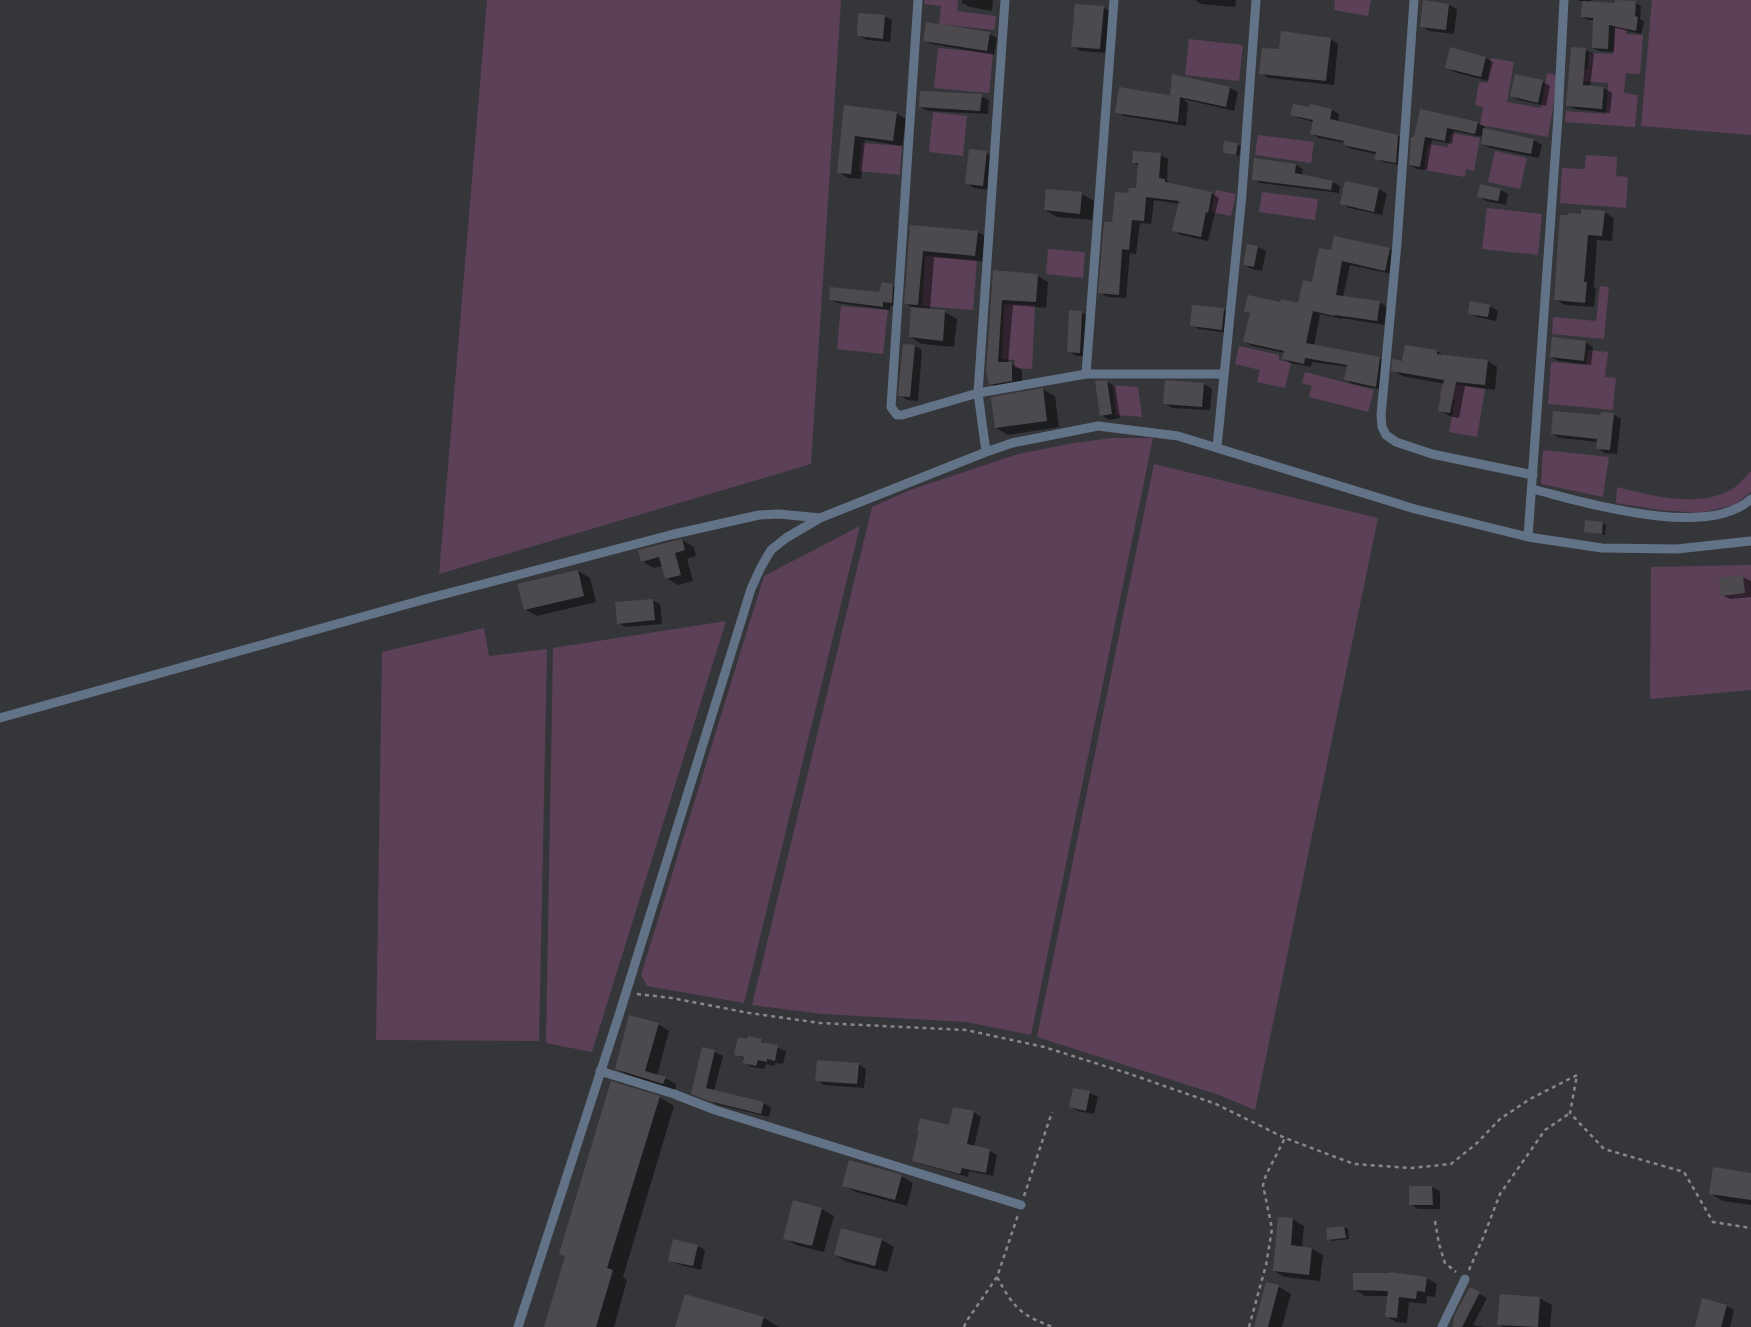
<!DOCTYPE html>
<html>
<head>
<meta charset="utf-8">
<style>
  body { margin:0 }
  canvas { display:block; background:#35363a }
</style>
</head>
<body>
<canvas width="1751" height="1327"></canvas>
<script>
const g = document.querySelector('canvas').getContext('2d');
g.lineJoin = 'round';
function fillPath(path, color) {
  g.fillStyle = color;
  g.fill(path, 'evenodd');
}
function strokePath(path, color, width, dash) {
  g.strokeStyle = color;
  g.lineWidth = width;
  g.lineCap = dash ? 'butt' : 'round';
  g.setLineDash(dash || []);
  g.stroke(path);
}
fillPath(new Path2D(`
  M487 0H841L811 464 439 574Z
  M925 0H958L957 11 996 16 994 30 939 24 941 6 924 4Z
  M1335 0H1371L1368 16 1334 10Z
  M1652 0H1751V135L1641 126Z
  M1616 17 1627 18 1626 34 1643 35 1640 74 1626 73 1624 93 1638 95 1635 127 1565 122 1566 111 1606 114 1608 83 1569 80 1570 68 1588 69 1589 53 1613 54Z
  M1189 39 1243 45 1239 81 1185 75Z
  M938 48 993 53 989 93 934 88Z
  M1491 58 1514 62 1507 102 1541 108 1547 73 1559 75 1548 137 1480 125 1483 107 1475 105 1479 82 1487 83Z
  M933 112 967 116 963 156 929 152Z
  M1451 133 1480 138 1474 171 1466 169 1465 177 1424 170 1428 144 1448 147Z
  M1258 135 1314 142 1311 163 1255 155Z
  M862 143 902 146 900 175 859 171Z
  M1495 151 1527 158 1520 189 1488 182Z
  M1586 155 1617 157 1616 176 1628 177 1626 208 1560 203 1562 168 1585 169Z
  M1216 190 1236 194 1231 216 1211 212Z
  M1262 192 1318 199 1315 220 1259 212Z
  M1487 208 1542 214 1538 255 1482 249Z
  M1048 249 1085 252 1083 278 1046 274Z
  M925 256 977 260 973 310 922 306Z
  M1600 286 1609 287 1604 339 1552 334 1553 317 1596 321Z
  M1004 304 1035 305 1032 369 1014 368 1015 360 1002 359Z
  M841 306 888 310 883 354 837 349Z
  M1239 346 1279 355V360L1291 363 1285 388 1257 382 1260 370 1235 364Z
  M1588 350 1608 352 1605 377 1616 378 1613 410 1548 404 1551 362 1586 365Z
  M1305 372 1374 390 1368 412 1309 397 1312 386 1302 383Z
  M1443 382 1485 389 1477 437 1449 432 1455 400 1440 397Z
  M1112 385 1138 387 1142 417 1116 415Z
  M1112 438H1153L1031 1035 966 1022 822 1014 752 1005 872 507 910 490 1018 454 1074 443Z
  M1543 450 1609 457 1603 497 1541 484Z
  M1154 464 1378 518 1255 1110 1219 1095 1037 1037Z
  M1751 471V492L1734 505 1700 513 1660 510 1616 503 1617 487C1653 496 1696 508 1731 490 1738 486 1745 477 1751 471Z
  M860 526 744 1003 647 986 641 975 764 576Z
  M1751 565V690L1650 699 1651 567Z
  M726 621 592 1052 546 1043 553 648Z
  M484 628 489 656 547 649 539 1041 376 1040 382 652Z`), '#5b4058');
fillPath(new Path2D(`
  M962 0H993L992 11 970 7 962 3Z
  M1195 0H1236L1235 7 1201 4Z
  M1578 0H1591L1590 3 1616 5 1636 3 1641 6 1640 19 1644 22 1641 34 1615 28 1614 52 1599 51 1593 48 1594 20H1588L1582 17 1583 2Z
  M1449 5 1457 9 1454 34 1429 31 1421 26Z
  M1103 7 1111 12 1108 53 1080 51 1073 46Z
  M884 16 892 20 890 42 867 40 859 36Z
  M989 34 997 38 994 55 932 44 925 40Z
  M1331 39 1338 44 1334 85 1269 78 1261 73 1280 51Z
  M1586 50 1594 54 1590 87 1604 88 1612 93 1610 113 1575 109 1567 105Z
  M1485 58 1493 62 1488 81 1454 72 1446 67Z
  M1173 76 1230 88 1238 92 1234 111 1183 99 1188 103 1186 126 1124 116 1117 112 1178 98 1172 94Z
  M1543 82 1550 86 1546 106 1519 100 1512 96Z
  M981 96 989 100 988 114 928 111 920 107Z
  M845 106 896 113 906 119 902 146 865 140 861 179 848 178 838 172Z
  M1311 106 1332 110 1339 114 1338 122 1398 136 1405 140 1404 166 1383 162 1376 158V154L1352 149 1344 145 1345 143 1319 138 1311 133 1314 122 1299 118 1292 114 1310 109Z
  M1421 111 1478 123 1485 127 1484 130 1534 140 1542 145 1539 158 1490 148 1482 143 1483 137 1454 131 1452 144 1432 140 1427 170 1417 169 1410 165Z
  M1237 144 1241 146 1239 156 1224 153Z
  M1134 152 1161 155 1168 159 1167 181 1172 185 1212 194 1219 198 1208 241 1181 235 1173 230 1179 204 1154 200 1151 224 1140 223 1136 254 1130 253 1126 298 1107 297 1100 292 1113 223 1130 195 1137 189 1139 166 1133 162Z
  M986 153 994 157 990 190 974 188 966 183Z
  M1296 165 1303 169 1302 176 1333 182 1340 186 1339 193 1260 183 1253 179Z
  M1346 182 1379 189 1387 194 1382 215 1349 208 1342 203Z
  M1047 190 1082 194 1094 201 1092 220 1057 217 1045 210Z
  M1501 190 1508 194 1506 205 1486 201 1479 196Z
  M1604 212 1614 218 1612 241 1597 240 1594 287 1596 289 1594 307 1565 305 1555 299 1582 216Z
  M912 227 978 232 990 239 987 262 934 257 930 310 945 312 957 319 954 347 922 344 910 337 913 308 905 303Z
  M1258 247 1266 251 1262 271 1252 269 1244 265Z
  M1390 249 1397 253 1392 274 1350 265 1343 297 1380 303 1387 307 1384 325 1342 318V319L1320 314 1314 346 1380 358 1387 362 1384 390 1353 384 1346 380 1348 367 1312 362 1311 367 1291 363 1284 359 1285 353 1252 346 1245 342 1251 314 1246 311 1281 304 1299 305 1332 252Z
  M994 272 1038 276 1048 282 1046 308 1013 305 1008 363 1012 364 1022 370V386L1000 390 990 384Z
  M892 285 900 290 899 306H890V310L837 303 830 299 880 294Z
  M1193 306 1224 310 1232 314 1230 333 1199 329 1191 325Z
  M1490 306 1498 311 1496 321 1477 317 1469 313Z
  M1082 313 1090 317 1087 356H1076L1068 351Z
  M1585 342 1593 347 1591 365 1559 361 1551 357Z
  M915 346 922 350 918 401 907 400 900 395Z
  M1406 346 1437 351 1446 357 1488 361 1497 367 1495 390 1465 386 1459 418 1449 416 1440 410 1445 384 1402 376 1393 370 1403 363Z
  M1107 382 1115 386 1120 418 1109 420 1101 415Z
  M1204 384 1212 389 1210 410 1172 408 1164 403Z
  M1042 389 1055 396 1059 427 1008 435 996 428Z
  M1613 414 1621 419 1617 454 1605 453 1597 448 1598 442 1560 438 1552 434 1601 416Z
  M1603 523 1606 525 1605 535 1585 531Z
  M682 540 694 547 696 556 687 559 693 581 678 585 666 578 663 566 654 568 642 561Z
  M578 571 590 578 596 602 537 616 525 609Z
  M1743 577 1751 581V597L1730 599 1722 595Z
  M652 600 660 604 662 624 626 627 618 623Z
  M658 1024 669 1031 657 1076 665 1078 676 1084 675 1090 627 1075 616 1068Z
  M748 1040 761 1041 786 1051 783 1064 775 1063 774 1066 766 1064 764 1069 752 1067 744 1062 745 1059 735 1054Z
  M703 1049 715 1052 723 1056 714 1091 764 1103 771 1108 769 1117 719 1105 692 1093Z
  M858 1064 866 1069 864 1088 824 1085 817 1080Z
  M1074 1089 1090 1093 1098 1097 1094 1114 1078 1111 1070 1106Z
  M659 1097 674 1106 623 1277 627 1280 614 1327H545L566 1257 561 1253Z
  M974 1112 981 1117 974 1147 990 1151 997 1155 993 1176 969 1171 968 1177 921 1164 913 1160 921 1131 950 1127Z
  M1751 1174V1205L1723 1201 1711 1194Z
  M901 1176 913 1183 907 1206 856 1192 844 1185Z
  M1410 1187H1432L1440 1191V1209H1418L1410 1204Z
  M822 1209 834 1216 824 1252 796 1245 784 1238Z
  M1293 1219 1304 1226 1302 1248 1312 1249 1323 1255 1320 1281 1285 1277 1274 1271Z
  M1344 1227 1348 1229 1349 1239 1332 1241 1328 1239Z
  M842 1230 882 1240 894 1247 887 1272 847 1262 835 1255Z
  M698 1246 705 1250 701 1270 677 1264 670 1260Z
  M1426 1278 1437 1284 1435 1297 1427 1296 1426 1304 1409 1302 1407 1323 1396 1322 1386 1316 1388 1296H1365L1355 1290Z
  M1267 1283 1279 1287 1291 1294 1282 1327H1255Z
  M1470 1289 1487 1298 1473 1325 1484 1327H1454Z
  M686 1295 764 1318 779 1327H676Z
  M1539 1298 1552 1305 1550 1327H1503L1499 1324Z
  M1727 1306 1734 1310 1730 1327H1696Z`), '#0007');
fillPath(new Path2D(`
  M1423 0 1449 4 1446 30 1420 27Z
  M1615 0 1636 1 1635 16 1638 17 1636 31 1609 25 1608 49 1592 48 1593 18 1581 17 1582 1 1615 3Z
  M1075 4 1104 6 1100 49 1071 47Z
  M858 13 885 15 883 39 857 36Z
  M926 22 990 32 987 51 923 41Z
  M1281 31 1331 38 1326 81 1259 74 1262 48 1279 49Z
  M1450 47 1486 57 1481 77 1445 68Z
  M1571 47 1586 48 1583 85 1604 87 1602 109 1566 106Z
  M1172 74 1230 87 1226 107 1170 95Z
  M1515 74 1543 80 1538 103 1510 96Z
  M1119 87 1180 97 1178 122 1115 113Z
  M920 91 982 94 980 111 919 107Z
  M1293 104 1309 107 1310 104 1332 109 1330 119 1398 135 1396 163 1374 159 1376 152 1343 145 1344 141 1310 134 1313 120 1290 115Z
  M844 105 897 112 893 141 855 136 851 174 837 173Z
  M1420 109 1478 122 1475 134 1447 128 1445 141 1425 137 1420 167 1409 165 1411 137H1414Z
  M1483 128 1534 139 1531 154 1481 144Z
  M1224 141 1238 143 1236 155 1223 153Z
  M969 149 987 151 983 186 965 184Z
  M1133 151 1161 153 1159 178 1165 179V182L1212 192 1208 213 1206 212 1201 237 1172 231 1179 201 1146 197 1144 221 1132 220 1129 250 1122 249 1119 295 1098 293 1104 222H1112L1115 192 1128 193 1129 188H1136L1138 163H1132Z
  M1254 158 1296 164 1295 173 1333 181 1331 190 1252 180Z
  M1345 181 1379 188 1374 212 1340 204Z
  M1480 184 1501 189 1498 201 1477 197Z
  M1046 189 1082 192 1080 214 1044 210Z
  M1581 209 1605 211 1602 236 1588 235 1584 282H1587L1585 303 1554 300 1560 215H1568V213L1581 214Z
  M910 225 978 231 975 256 923 251 918 305 904 304Z
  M1334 236 1390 248 1385 271 1342 261 1336 295 1380 301 1377 321 1335 315 1334 316 1313 311 1306 343 1380 357 1376 387 1344 380 1347 365 1305 358 1304 364 1282 359 1284 351 1243 342 1250 313 1244 312 1248 295 1280 302 1281 299 1298 303 1303 280 1312 282 1319 248 1331 250Z
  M1247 244 1258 246 1254 267 1243 265Z
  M993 270 1038 274 1036 302 1002 300 998 362H1012V381L989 385 987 374H986Z
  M882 282 893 284 892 303 883 302V307L829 300 830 287 879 292Z
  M1470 301 1490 305 1488 317 1468 314Z
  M1192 305 1224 308 1222 330 1190 326Z
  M911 307 945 310 943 341 909 337Z
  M1069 310 1082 311 1080 353 1067 352Z
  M1552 337 1586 341 1584 361 1550 357Z
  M903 344 915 345 910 397 898 396Z
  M1405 345 1437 350V354L1488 360 1485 385 1456 382 1450 413 1438 411 1444 380 1391 371 1392 359 1402 361Z
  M1107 380 1112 414 1100 416 1095 381Z
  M1165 380 1204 383 1202 407 1163 404Z
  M1043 388 1047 421 995 428 991 397Z
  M1553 411 1600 415 1601 412 1614 413 1610 450 1596 449 1597 439 1551 434Z
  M1585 520 1603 522 1602 534 1584 532Z
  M682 539 685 550 675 553 681 575 665 579 659 557 641 562 638 550Z
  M578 570 584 596 524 610 517 584Z
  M1743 575 1745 593 1721 596 1719 578Z
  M653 599 655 620 617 624 615 602Z
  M629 1015 659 1023 645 1071 666 1077 663 1084 615 1069Z
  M748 1036 762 1039 761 1042 778 1045 775 1061 767 1059V1062L758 1060 756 1066 743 1063 744 1057 734 1055 738 1037 747 1039Z
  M702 1047 715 1050 706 1088 764 1102 761 1114 709 1101 691 1094Z
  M817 1060 859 1063 857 1084 815 1081Z
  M611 1081 660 1096 607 1268 613 1270 596 1327H544L565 1256 559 1254Z
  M1073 1088 1090 1091 1086 1111 1069 1107Z
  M953 1107 974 1111 967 1144 990 1149 986 1173 962 1168 960 1174 912 1161 919 1131H917L920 1118 949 1125Z
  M849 1160 902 1175 895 1200 842 1186Z
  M1713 1167 1751 1173V1200L1709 1194Z
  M1409 1186H1432L1433 1205H1409Z
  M793 1200 822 1208 812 1246 783 1239Z
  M1278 1217 1293 1218 1291 1245 1312 1248 1309 1275 1273 1271Z
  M1344 1226 1346 1238 1327 1240 1326 1228Z
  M841 1228 882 1239 875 1266 834 1255Z
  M673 1239 698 1245 693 1266 668 1261Z
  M1390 1272 1427 1277 1425 1292 1417 1291 1416 1299 1399 1297 1397 1318 1385 1317 1388 1291 1353 1290V1273H1390Z
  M1266 1282 1279 1285 1268 1327H1254Z
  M1470 1287 1480 1292 1462 1327H1453L1454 1316Z
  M685 1294 764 1317 761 1327H675Z
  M1500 1294 1540 1297 1538 1327 1497 1325Z
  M1702 1298 1727 1305 1721 1327H1695Z`), '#4c4a4f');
strokePath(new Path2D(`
  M637 994 672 998 749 1013 820 1023 966 1030 1044 1047 1127 1073 1216 1104 1285 1138 1354 1164 1411 1168 1451 1164 1476 1144 1500 1119 1530 1099 1577 1075 1570 1113 1604 1149 1684 1172 1713 1222 1751 1228
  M1024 1196 1052 1112
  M1435 1221 1439 1244 1445 1263 1456 1272
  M1469 1270 1483 1238 1500 1194 1545 1130 1570 1113
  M997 1277C1014 1308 1020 1315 1053 1327
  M964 1327 966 1322 997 1277 1018 1215
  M1249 1327 1266 1265 1272 1229 1263 1185 1266 1175 1285 1138`), '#88888c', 2.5, [4, 4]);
strokePath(new Path2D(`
  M918 0 891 407 897 415H902L978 393 1086 374
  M1114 0 1086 374H1224
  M1414 0 1397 243 1381 415 1382 427 1386 435 1396 442 1432 454 1533 475
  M1217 447 1242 194 1256 0
  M986 452 978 393 1005 0
  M1532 489C1585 502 1706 540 1751 499
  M1528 537 1558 117 1564 0
  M0 718 426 599 670 535 759 515 779 514 820 518
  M600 1071 674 1094 715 1110 1021 1205
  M518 1327 620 1012 751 589 761 567 771 550 786 538 820 518 986 452 1012 443 1098 426 1178 436 1415 509 1528 537 1602 548 1677 549 1751 541
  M1442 1327 1465 1279`), '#637387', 9);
</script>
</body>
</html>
